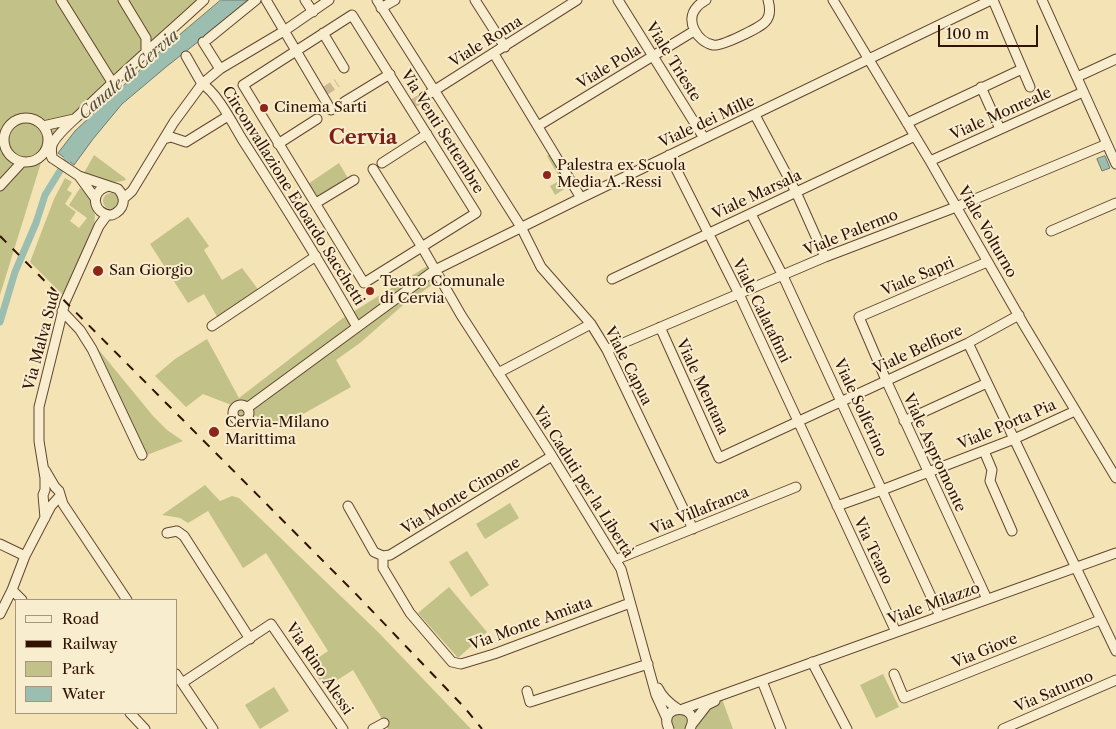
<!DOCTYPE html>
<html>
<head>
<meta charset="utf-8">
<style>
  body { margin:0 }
  #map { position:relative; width:1116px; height:729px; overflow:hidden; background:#f4e3b5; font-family:"Libre Caslon Text",serif }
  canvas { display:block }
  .legend { position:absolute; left:15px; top:599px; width:162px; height:115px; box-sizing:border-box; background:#f8edcf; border:1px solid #a8957d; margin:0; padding:6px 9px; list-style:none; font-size:15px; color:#311203 }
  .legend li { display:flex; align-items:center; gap:10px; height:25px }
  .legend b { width:25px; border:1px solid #a8957d }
  .scale { position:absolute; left:938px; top:25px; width:100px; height:22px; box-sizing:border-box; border:2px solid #311203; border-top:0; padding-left:6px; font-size:15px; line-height:18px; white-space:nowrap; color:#311203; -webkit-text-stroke:4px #f8edcf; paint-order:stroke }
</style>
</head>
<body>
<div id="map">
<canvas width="1116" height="729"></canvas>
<ul class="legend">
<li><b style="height:6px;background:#f8edcf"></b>Road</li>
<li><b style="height:6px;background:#311203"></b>Railway</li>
<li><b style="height:14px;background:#c2c188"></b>Park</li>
<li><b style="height:14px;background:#9cbeb0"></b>Water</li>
</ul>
<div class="scale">100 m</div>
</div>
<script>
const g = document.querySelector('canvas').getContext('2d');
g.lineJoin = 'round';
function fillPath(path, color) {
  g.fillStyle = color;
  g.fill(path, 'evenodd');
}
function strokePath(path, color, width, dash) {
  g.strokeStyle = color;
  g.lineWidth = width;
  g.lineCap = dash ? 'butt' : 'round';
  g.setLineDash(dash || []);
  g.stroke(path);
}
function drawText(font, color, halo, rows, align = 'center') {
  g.font = font + ' "Libre Caslon Text",serif';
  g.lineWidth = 4;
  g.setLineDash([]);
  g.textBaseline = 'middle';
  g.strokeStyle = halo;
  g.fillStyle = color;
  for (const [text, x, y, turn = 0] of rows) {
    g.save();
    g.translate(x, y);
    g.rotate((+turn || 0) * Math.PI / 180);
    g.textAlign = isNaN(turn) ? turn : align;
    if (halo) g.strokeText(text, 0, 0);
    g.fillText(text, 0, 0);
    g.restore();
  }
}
fillPath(new Path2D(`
  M0 0H200L48 140 0 295Z
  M550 154 569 186 555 195 550 186 561 180 547 156Z
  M94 155 125 178 126 180C111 185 99 179 85 174L84 173Z
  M339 163 349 180 317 200 308 184Z
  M65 178 72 182 67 190 72 193 65 204 76 212 70 221 79 228 87 218 69 205 80 188C92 197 97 211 94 225L63 295 30 262 54 199Z
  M103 201a8 8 0 1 1 16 0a8 8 0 1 1-16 0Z
  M188 217 209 246 204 250 222 280 242 268 260 292 219 320 204 294 188 303 150 244Z
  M429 265 435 283 402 306 360 343 336 360 351 387 280 427 245 411 243 416 239 417 236 413 239 408 203 394 186 407 155 376 175 359 207 339 239 398 343 318Z
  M94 344 153 416 167 430 183 441 147 455Z
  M205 485 220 501 232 496 239 498 378 632 471 729H388L353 670 325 688 309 664 328 651 266 553 243 568 208 511 188 523 180 518 162 515Z
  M510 503 519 518 485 539 476 524Z
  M467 551 489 585 471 597 449 562Z
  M449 587 487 632 458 658 418 613Z
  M883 674 899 707 876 718 860 685Z
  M274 687 289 711 260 729 245 705Z
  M722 699 733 729H695C702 716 709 706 722 699Z
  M671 721a9 9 0 1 1 18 0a9 9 0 1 1-18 0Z`), '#c2c188');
const water = new Path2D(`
  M221 0H251L166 67 122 104 93 139 74 165 58 153 75 131 158 53Z
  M1105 156 1110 168 1102 171 1097 159Z`);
fillPath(water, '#9cbeb0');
strokePath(water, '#71796b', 1);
strokePath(new Path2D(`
  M0 322 15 272 36 223 45 195 71 153`), '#9cbeb0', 7);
strokePath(new Path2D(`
  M325 91 337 83
  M412 104 424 97`), '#cdb991', 9, [9, 4.5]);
const minor = new Path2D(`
  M61 0 112 82
  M123 0 146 38V52
  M266 0 331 110
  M305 0 313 12
  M377 0 521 227 541 267 591 324 607 350 693 529
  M475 0 505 47
  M618 0 704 138
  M706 0C703 2 699 4 697 7 684 21 698 42 713 45 721 47 759 28 765 22 771 16 770 7 768 0
  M833 0 930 161 1024 325 1116 478
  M993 0 1030 87
  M1042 0 1116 164
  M381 8 395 0
  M352 15 476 213 364 283 243 85Z
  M323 33 344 68
  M208 39 256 0
  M203 42 220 69
  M494 54 581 198
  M186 56 202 84
  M1077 77 1116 59
  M202 84C216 91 233 124 242 139 282 201 321 263 357 327
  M981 87 1000 129
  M424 97 577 0
  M344 102 390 74
  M755 115 796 192 825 257
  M4 140a22 22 0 1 1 44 0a22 22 0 1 1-44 0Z
  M907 123 1022 69
  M43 126 74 119
  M538 126 694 31
  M164 139 171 137 186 142 228 116
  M278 144 317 119
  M50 153 52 158 79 176 118 189C127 199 124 210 112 215 92 215 89 190 109 186
  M669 155 739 294 896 632
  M52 158C52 153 50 148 53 143 58 133 74 120 82 112 121 73 163 38 204 0
  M930 161 1083 92
  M382 163 427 134
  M373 169 422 247 461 315 552 456 621 569 656 695 667 719
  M79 176 95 198
  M0 186 22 162
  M124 198 132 191 174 122 202 84 220 69 284 31 329 0
  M316 203 354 180
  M751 214 783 276 940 616
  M1051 231 1116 203
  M612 279 915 136
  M62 311 80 330 92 349 142 455
  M212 326 316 256
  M660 327 719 458 968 343 1019 315
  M968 343 1116 651
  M607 350 825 257 956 207 1107 144
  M498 373 591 324
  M233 413a8 8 0 1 1 16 0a8 8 0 1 1-16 0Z
  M247 408 435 270 581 198 991 0
  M904 421 987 383
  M984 451 992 470 990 481 1012 531
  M45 470 55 487 59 491 63 504 127 600
  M348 506 374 552 383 556V568L410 613 452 662 461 664 494 654 630 603
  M837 506 882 490 1014 439 1075 411
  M45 518 43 495 45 490V478L39 441V407L65 302 99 226 107 215
  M167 533 177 531 184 536 250 639
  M0 544 25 556
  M383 556 390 555 552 456
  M615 560 796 487
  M12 590 22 600
  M987 599 886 380 859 317 987 262
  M0 614 12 590 25 556 51 506 60 496
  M812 662 847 729
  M176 674 213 729
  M894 674 904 698 1100 620
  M762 681 781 729
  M182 683 271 624 343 729
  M658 688C662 697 669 703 678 709
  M527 691 530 702 648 664
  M683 709 1116 553
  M130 713 145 729
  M693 723 707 705 715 701
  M373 729 384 723
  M669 729C656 703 703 703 690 729
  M1003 729 1116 680`);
strokePath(minor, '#624630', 11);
strokePath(minor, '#f8edcf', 9);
strokePath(new Path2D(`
  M0 236 354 592 464 707 482 729`), '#311203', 2, [9, 9]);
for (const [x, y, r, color] of [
  [264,108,5,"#8f2418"],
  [547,175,5,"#8f2418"],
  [98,271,6,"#8f2418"],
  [370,291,5,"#8f2418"],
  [214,432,6,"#8f2418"]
]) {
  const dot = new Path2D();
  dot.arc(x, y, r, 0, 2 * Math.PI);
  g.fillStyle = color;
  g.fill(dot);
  strokePath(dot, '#f8edcf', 2);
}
drawText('15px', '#311203', '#f8edcf', [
  ["Viale Roma",486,42,-32],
  ["Viale Trieste",673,62,58],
  ["Viale Pola",609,67,-31],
  ["Viale Monreale",1001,114,-24],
  ["Viale dei Mille",707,122,-25],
  ["Via Venti Settembre",442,132,58],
  ["Viale Marsala",757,195,-25],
  ["Circonvallazione Edoardo Sacchetti",293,196,58],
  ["Viale Volturno",987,232,60],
  ["Viale Palermo",851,233,-22],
  ["Viale Sapri",918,277,-23],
  ["Viale Calatafimi",761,311,64],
  ["Via Malva Sud",42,341,-75],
  ["Viale Belfiore",918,350,-25],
  ["Viale Capua",628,366,63],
  ["Viale Mentana",702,387,65],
  ["Viale Solferino",860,408,65],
  ["Viale Porta Pia",1007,425,-23],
  ["Viale Aspromonte",934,453,65],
  ["Via Caduti per la Libertà",583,482,58],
  ["Via Monte Cimone",461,496,-31],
  ["Via Villafranca",700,511,-22],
  ["Via Teano",873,551,65],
  ["Viale Milazzo",934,604,-20],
  ["Via Monte Amiata",531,624,-20],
  ["Via Giove",985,651,-22],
  ["Via Rino Alessi",319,669,56],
  ["Via Saturno",1054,692,-23]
]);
drawText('15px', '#311203', '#f8edcf', [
  ["Cinema Sarti",274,108],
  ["Palestra ex Scuola",557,166],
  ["Media A. Ressi",557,183],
  ["San Giorgio",109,271],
  ["Teatro Comunale",380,282],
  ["di Cervia",380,299],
  ["Cervia-Milano",225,423],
  ["Marittima",225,440]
], 'left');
drawText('italic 16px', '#564e40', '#f8edcf', [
  ["Canale di Cervia",129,75,-41]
]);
drawText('bold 20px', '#7a1f14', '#f8edcf', [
  ["Cervia",363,138]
]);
</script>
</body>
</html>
